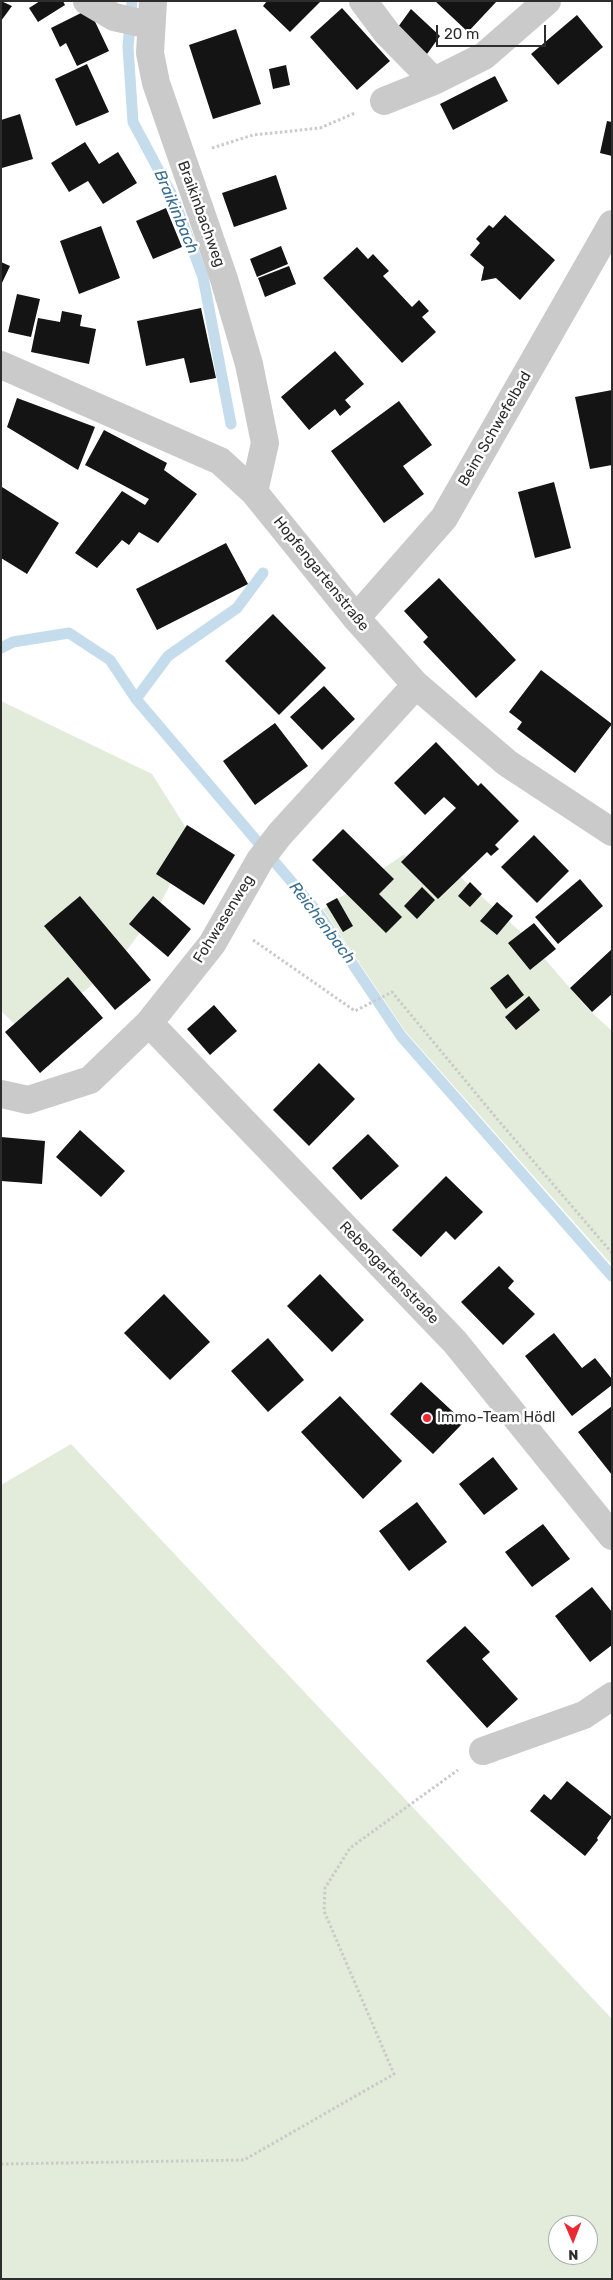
<!DOCTYPE html>
<html>
<head>
<meta charset="utf-8">
<style>
  body { margin:0 }
  #map { position:relative; width:613px; height:2280px; overflow:hidden; background:#fff; font-family:Rubik,sans-serif }
  canvas { display:block }
  .frame { position:absolute; inset:0; border:2px solid #2d2d2d; pointer-events:none }
  .north { position:absolute; left:548px; top:2215px; width:50px; height:50px; box-sizing:border-box; background:#fff; border:1px solid #ababab; border-radius:50%; rotate:179deg; font-size:14px; font-weight:700; line-height:20px; text-align:center; color:#2d2d2d }
  .north::after { content:''; display:block; margin:auto; width:18px; height:22px; background:#ec2833; clip-path:polygon(50% 0,100% 100%,50% 72%,0 100%) }
  .scale { position:absolute; left:436px; top:25px; width:110px; height:22px; box-sizing:border-box; border:2px solid #2d2d2d; border-top:0; padding-left:6px; font-size:15px; line-height:18px; white-space:nowrap; color:#2d2d2d; -webkit-text-stroke:4px #fff; paint-order:stroke }
</style>
</head>
<body>
<div id="map">
<canvas width="613" height="2280"></canvas>
<div class="frame"></div>
<div class="north">N</div>
<div class="scale">20 m</div>
</div>
<script>
const g = document.querySelector('canvas').getContext('2d');
g.lineJoin = 'round';
function fillPath(path, color) {
  g.fillStyle = color;
  g.fill(path, 'evenodd');
}
function strokePath(path, color, width, dash) {
  g.strokeStyle = color;
  g.lineWidth = width;
  g.lineCap = dash ? 'butt' : 'round';
  g.setLineDash(dash || []);
  g.stroke(path);
}
function drawText(font, color, halo, rows, align = 'center') {
  g.font = font + ' Rubik,sans-serif';
  g.lineWidth = 5;
  g.setLineDash([]);
  g.textBaseline = 'middle';
  g.strokeStyle = halo;
  g.fillStyle = color;
  for (const [text, x, y, turn = 0] of rows) {
    g.save();
    g.translate(x, y);
    g.rotate((+turn || 0) * Math.PI / 180);
    g.textAlign = isNaN(turn) ? turn : align;
    if (halo) g.strokeText(text, 0, 0);
    g.fillText(text, 0, 0);
    g.restore();
  }
}
fillPath(new Path2D(`
  M1 701 152 774 193 839 157 910 115 966 28 1037 1 1011Z
  M403 855 446 864 525 936 588 1009 612 1031V1265L405 1031 323 909Z
  M71 1444 612 2019V2279H1V1485ZM558 2225H588V2255H558Z`), '#e3ecda');
strokePath(new Path2D(`
  M132 1 128 47 133 122 173 197 203 277 231 424
  M1 648 13 642 69 633 110 660 136 699 319 914 401 1036 612 1276
  M136 699 168 656 237 608 263 573`), '#c5dcec', 11);
fillPath(new Path2D(`
  M1 1 12 6 1 21Z
  M40 1H63L65 5 38 22 29 8Z
  M267 1H321L290 32 263 6Z
  M435 1H497L468 32Z
  M342 8 390 61 357 90 310 37Z
  M89 9 109 51 77 66 66 43 60 47 51 28Z
  M411 9 440 36 427 54 398 27Z
  M577 15 603 47 558 85 531 54Z
  M236 29 261 104 213 119 189 45Z
  M87 64 109 112 76 126 55 79Z
  M286 65 290 85 273 89 269 69Z
  M495 76 508 101 453 130 440 104Z
  M20 114 33 159 2 168 1 120Z
  M607 121 612 122V156L600 153Z
  M85 142 99 164 118 152 137 183 103 204 88 181 69 192 51 163Z
  M276 175 287 209 234 227 222 193Z
  M166 208 182 247 153 259 136 221Z
  M505 215 555 260 520 300 496 278 481 281 484 267 470 255 480 243 476 239 489 225 493 228Z
  M101 226 120 278 79 294 60 241Z
  M281 246 288 264 257 277 250 259Z
  M357 247 368 259 373 254 389 271 383 276 412 307 419 300 429 311 422 317 436 332 402 363 323 278Z
  M1 262 10 266 1 285Z
  M289 266 296 284 265 297 258 278Z
  M17 294 40 299 31 337 8 332Z
  M201 308 216 378 190 383 184 358 146 366 137 321Z
  M62 311 82 315 80 326 96 329 89 364 31 352 38 318 60 322Z
  M335 351 364 384 345 400 351 407 340 416 335 409 309 430 281 397Z
  M612 390V465L590 469 575 397Z
  M17 398 95 427 78 470 7 427Z
  M399 401 432 445 403 466 424 494 384 523 331 451Z
  M104 430 167 463 164 470 197 494 158 543 139 532 129 545 122 540 97 568 75 553 122 491 145 505 149 499 85 465Z
  M554 482 571 548 535 558 518 492Z
  M2 487 59 523 27 574 1 558Z
  M226 543 248 584 157 630 136 589Z
  M439 578 516 660 476 698 423 642 428 637 404 611Z
  M273 614 326 668 279 715 225 661Z
  M541 670 612 724 575 773 517 729 522 722 509 712Z
  M324 686 355 719 322 750 290 717Z
  M275 723 308 766 255 805 223 761Z
  M436 742 478 786 481 783 519 821 495 845 499 849 491 856 487 852 438 899 401 862 456 808 444 797 425 815 394 783Z
  M187 825 235 855 204 905 156 874Z
  M343 829 394 879 379 894 402 917 386 933 312 860Z
  M534 835 569 871 537 903 501 867Z
  M580 879 603 906 558 944 535 917Z
  M470 882 482 894 470 907 458 896Z
  M422 887 435 900 417 919 404 906Z
  M80 896 151 980 115 1010 44 926Z
  M153 896 191 929 168 957 129 924Z
  M337 898 353 926 343 932 326 904Z
  M497 902 513 916 497 935 480 921Z
  M534 923 556 949 530 970 508 943Z
  M612 949V994L592 1012 570 988Z
  M508 974 524 995 506 1009 490 988Z
  M68 977 103 1018 40 1073 5 1032Z
  M529 996 540 1010 516 1030 505 1017Z
  M214 1005 237 1031 210 1055 187 1029Z
  M319 1063 355 1099 309 1146 273 1110Z
  M80 1130 125 1171 101 1197 56 1157Z
  M368 1134 399 1166 361 1200 332 1168Z
  M1 1137 45 1141 42 1184 1 1181Z
  M446 1176 483 1212 455 1240 446 1231 421 1257 392 1230Z
  M499 1266 514 1281 508 1288 535 1314 503 1345 461 1302Z
  M320 1274 364 1320 332 1352 287 1306Z
  M164 1294 210 1342 170 1380 124 1333Z
  M554 1333 582 1368 595 1358 612 1379V1385L572 1416 525 1356Z
  M268 1338 304 1380 268 1412 231 1371Z
  M421 1382 464 1422 433 1454 390 1414Z
  M340 1396 402 1461 363 1499 301 1432Z
  M612 1406V1475L578 1432Z
  M493 1457 518 1489 484 1515 459 1484Z
  M417 1502 447 1542 409 1571 379 1531Z
  M543 1524 570 1559 532 1587 505 1552Z
  M592 1587 612 1612V1645L590 1662 555 1616Z
  M465 1626 490 1652 482 1659 518 1699 487 1728 426 1661Z
  M567 1781 612 1817 597 1838 598 1840 585 1856 530 1811 544 1794 551 1800Z`), '#141414');
strokePath(new Path2D(`
  M212 148 253 135 320 128 355 113
  M253 940 355 1011 392 992 498 1120 612 1253
  M1 2164 244 2160 394 2074 324 1911 325 1888 350 1848 458 1770`), '#cacaca', 3, [2.5, 2.5]);
strokePath(new Path2D(`
  M87 1 114 17 150 25
  M153 1 150 53 156 83 224 279 249 364 265 443 254 492
  M363 1 387 33 434 81
  M384 101 434 81 484 56 547 1
  M1 365 220 461 254 492 356 618 416 685 507 763 612 832
  M356 618 444 518 612 224
  M149 1023 455 1342 612 1536
  M1 1094 28 1100 90 1080 149 1023 212 944 260 860 280 834 416 685
  M483 1751 584 1715 612 1696`), '#cacaca', 28);
for (const [x, y, r, color] of [
  [427,1418,5,"#ec2833"]
]) {
  const dot = new Path2D();
  dot.arc(x, y, r, 0, 2 * Math.PI);
  g.fillStyle = color;
  g.fill(dot);
  strokePath(dot, '#fff', 2);
}
drawText('15px', '#2d2d2d', '#fff', [
  ["Braikinbachweg",201,214,70],
  ["Beim Schwefelbad",495,429,-60],
  ["Hopfengartenstraße",321,574,51],
  ["Fohwasenweg",224,919,-58],
  ["Rebengartenstraße",389,1273,46]
]);
drawText('15px', '#2d2d2d', '#fff', [
  ["Immo-Team Hödl",437,1418]
], 'left');
drawText('italic 16px', '#396e92', '#fff', [
  ["Braikinbach",176,212,67],
  ["Reichenbach",322,923,53]
]);
</script>
</body>
</html>
